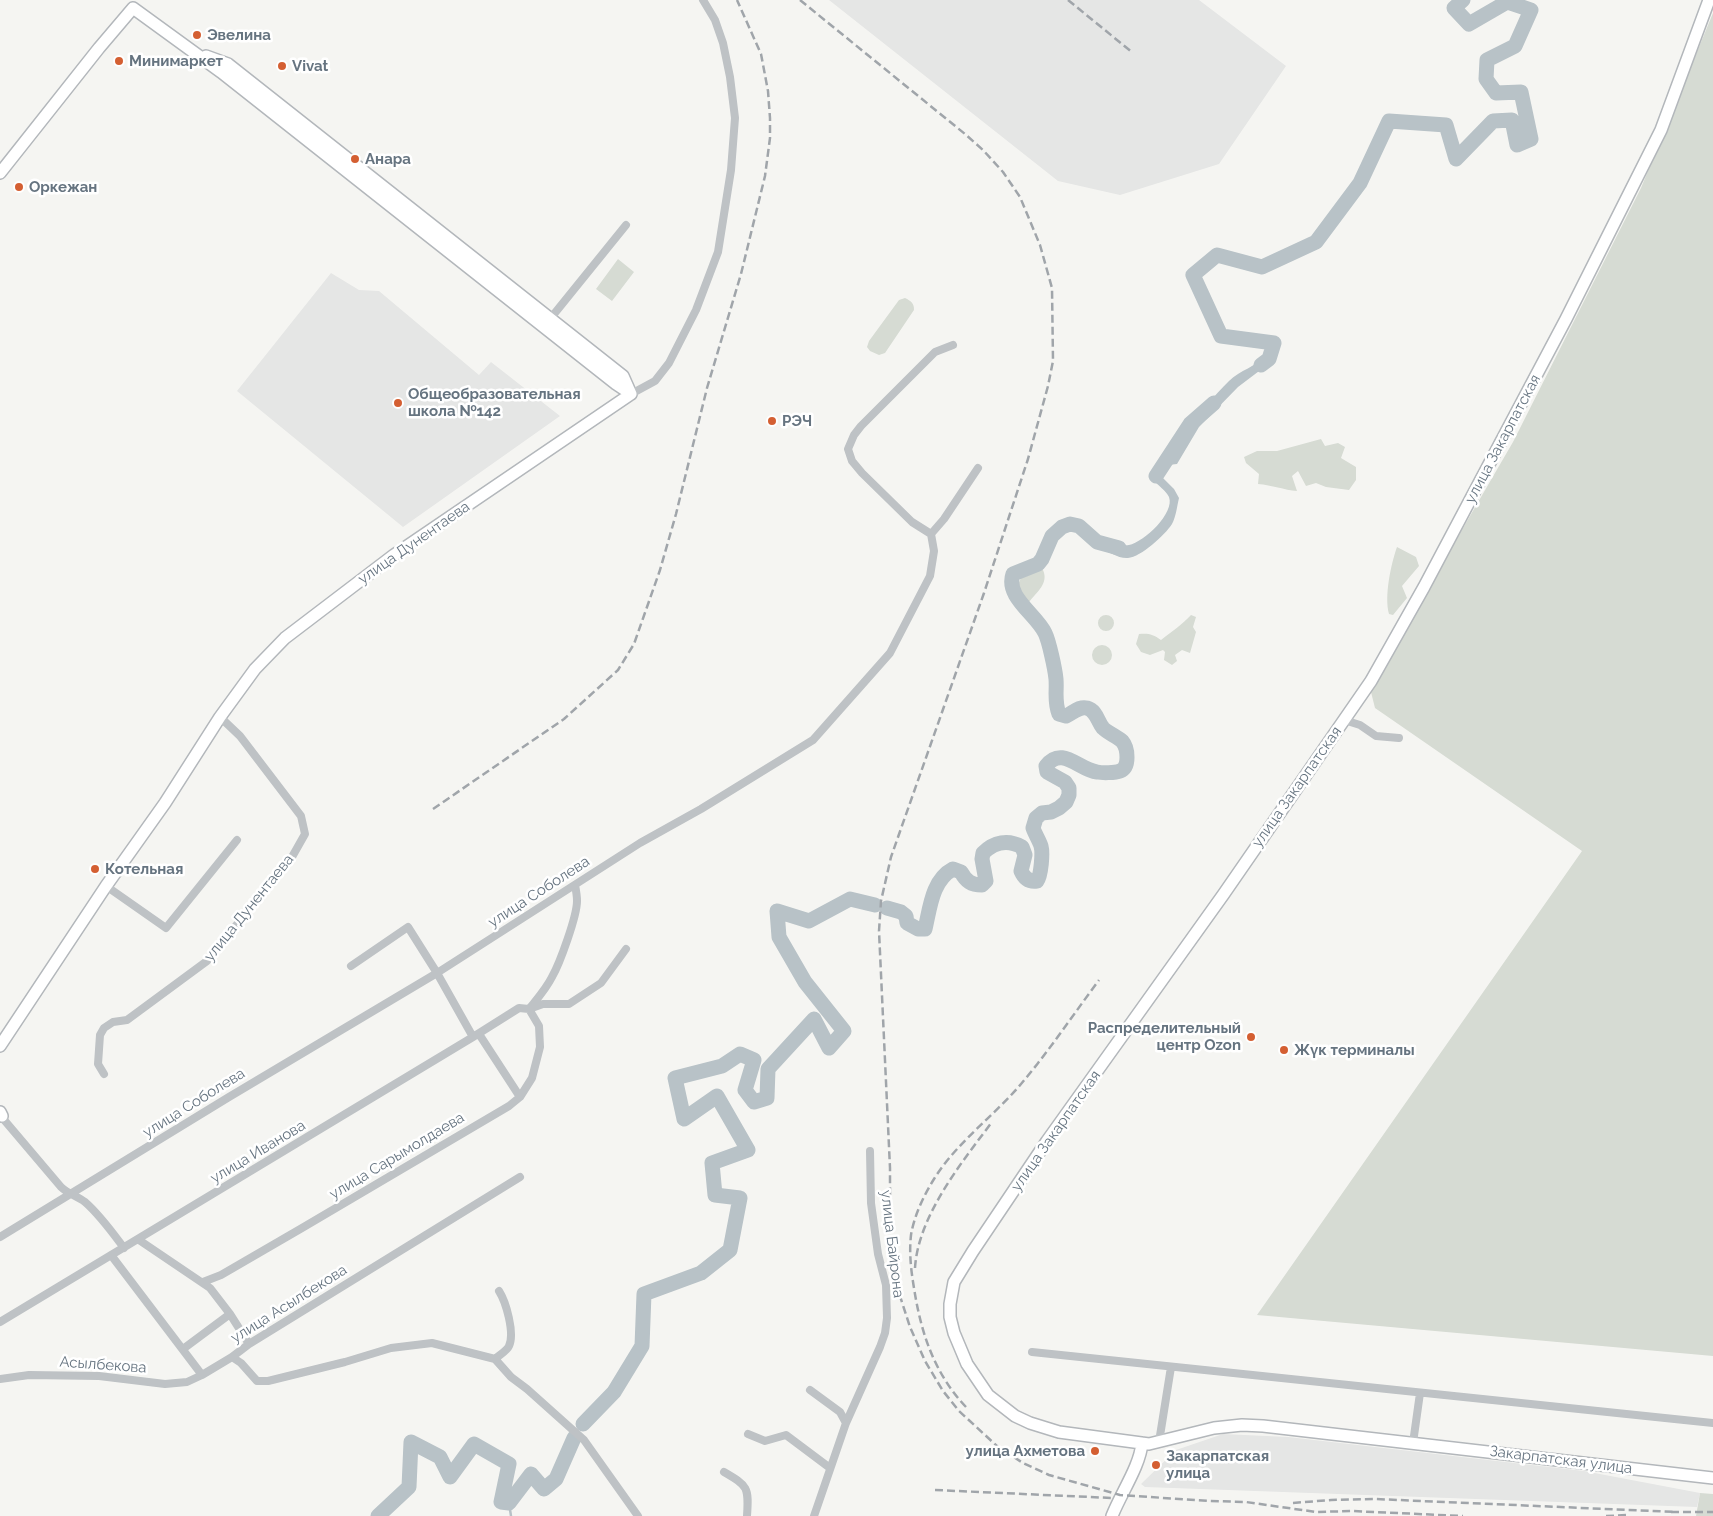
<!DOCTYPE html>
<html>
<head>
<meta charset="utf-8">
<style>
  body { margin:0 }
  canvas { display:block; background:#f5f5f2 }
</style>
</head>
<body>
<canvas width="1713" height="1516"></canvas>
<script>
const g = document.querySelector('canvas').getContext('2d');
g.lineJoin = 'round';
function fillPath(path, color) {
  g.fillStyle = color;
  g.fill(path, 'evenodd');
}
function strokePath(path, color, width, dash) {
  g.strokeStyle = color;
  g.lineWidth = width;
  g.lineCap = dash ? 'butt' : 'round';
  g.setLineDash(dash || []);
  g.stroke(path);
}
function drawText(font, color, halo, rows, align = 'center') {
  g.font = font + ' Raleway,sans-serif';
  g.lineWidth = 5;
  g.setLineDash([]);
  g.textBaseline = 'middle';
  g.strokeStyle = halo;
  g.fillStyle = color;
  for (const [text, x, y, turn = 0] of rows) {
    g.save();
    g.translate(x, y);
    g.rotate((+turn || 0) * Math.PI / 180);
    g.textAlign = isNaN(turn) ? turn : align;
    if (halo) g.strokeText(text, 0, 0);
    g.fillText(text, 0, 0);
    g.restore();
  }
}
fillPath(new Path2D(`
  M829 0H1199L1286 66 1219 164 1120 195 1058 181Z
  M331 273 359 290 379 291 479 375 491 362 560 416 403 527 237 391Z
  M1223 1434 1288 1437 1584 1471 1700 1493 1697 1507 1145 1487 1141 1484 1176 1450Z`), '#e5e6e5');
fillPath(new Path2D(`
  M1713 13V1356L1257 1315 1582 851 1375 708 1370 688 1513 442 1641 188Z
  M618 259 634 272 612 301 596 289Z
  M905 298C911 301 914 303 914 310L885 353 879 355 870 351 867 347 869 341 899 300Z
  M1321 439 1325 446 1338 443 1345 447 1341 458 1356 467V480L1349 490 1326 487 1316 483 1306 486 1298 471 1292 476 1297 491C1284 490 1272 485 1258 484L1259 474 1246 463 1244 457 1257 451H1277Z
  M1397 547 1416 557 1419 566 1402 586 1407 598 1393 615 1389 614C1384 596 1391 564 1397 547Z
  M1034 570H1043C1049 583 1037 592 1029 602L1023 600 1018 593C1018 579 1021 575 1034 570Z
  M1098 623a8 8 0 1 1 16 0a8 8 0 1 1-16 0Z
  M1191 615 1196 617 1193 627 1196 632 1190 653 1182 650 1175 655 1177 661 1172 665 1164 660 1165 652 1163 650 1150 655 1141 652 1136 644 1139 634C1148 633 1153 634 1161 640 1171 632 1183 624 1191 615Z
  M1092 655a10 10 0 1 1 20 0a10 10 0 1 1-20 0Z
  M1700 1493 1713 1494V1516H1696Z`), '#d6dbd3');
fillPath(new Path2D(`
  M1265 350 1278 351 1275 359 1238 387 1199 427 1177 464 1168 465 1163 469 1162 477 1174 489 1179 498C1177 506 1176 517 1172 524 1165 535 1141 557 1128 558 1119 559 1107 551 1099 547L1102 541C1110 543 1121 546 1129 545 1144 542 1175 513 1169 497 1166 491 1158 485 1153 480 1154 461 1169 462 1178 449 1182 443 1184 437 1187 432 1198 414 1214 396 1229 381 1240 370 1256 367 1266 355Z`), '#b8c2c7');
strokePath(new Path2D(`
  M509 1503 511 1516`), '#b8c2c7', 2.5);
strokePath(new Path2D(`
  M1261 365 1269 359 1274 343 1221 336 1193 275 1217 255 1262 267 1316 242 1360 183 1389 121 1446 125 1456 159 1493 121 1512 120 1517 145 1531 139 1521 92 1496 93 1486 79 1487 60 1515 46 1531 10 1507 2 1469 24 1454 8 1463 0
  M1156 476 1190 424 1214 403
  M887 908 901 912 906 916 907 923 918 929H925C930 908 932 880 953 869L961 872C966 881 971 885 982 885L986 881 982 859 983 853C994 842 1008 839 1022 847L1025 855 1021 871C1024 878 1029 882 1037 881 1041 876 1043 853 1041 846 1039 840 1035 834 1033 828L1036 818 1042 813 1051 812 1059 808 1066 802 1069 795V788L1065 782 1047 772 1046 766C1062 745 1079 770 1097 772 1102 773 1115 773 1120 771 1130 767 1128 748 1122 741 1116 736 1108 733 1103 728 1097 721 1097 711 1087 708 1079 706 1073 713 1066 716L1059 714C1054 701 1057 692 1056 679 1055 669 1049 641 1045 633 1036 614 1005 597 1013 574L1038 564 1042 559 1052 536 1062 527 1070 524 1079 526 1097 542 1119 548
  M583 1424 614 1392 642 1346 644 1294 701 1273 730 1250 740 1198 715 1195 712 1163 748 1150 717 1096 684 1119 675 1078 722 1066 740 1054 754 1060 745 1090 754 1102 767 1098 768 1069 814 1019 829 1048 844 1031 805 982 779 937 777 911 809 921 850 899 875 905
  M378 1516 409 1487 411 1442 440 1457 450 1477 474 1444 509 1464 501 1502 509 1503 531 1474 544 1489 556 1479 574 1438`), '#b8c2c7', 15);
const secondary = new Path2D(`
  M1709 0 1661 130 1566 319 1424 587 1371 681 1223 895 1047 1141 973 1251 954 1282 950 1304V1317L954 1333 967 1364 988 1395 1015 1416 1030 1423 1059 1432 1149 1444 1214 1428 1242 1425 1263 1426 1713 1478
  M206 56 228 64 623 376 631 394
  M0 173 99 48 133 8 221 72 616 384 631 394
  M0 1046 106 886 165 803 220 717 255 669 285 638 394 555 631 394
  M0 1112 2 1116
  M1112 1516C1121 1493 1140 1466 1142 1443`);
strokePath(secondary, '#b3b7bb', 14);
strokePath(new Path2D(`
  M550 319 626 225
  M631 394 655 381 669 363 696 310 718 252 731 170 735 118 730 77 723 43 715 20 703 0
  M931 534 912 522 862 473 852 461 848 449 854 435 861 426 935 352 953 345
  M1344 720 1360 725 1376 736 1399 738
  M106 886 166 928 237 840
  M351 966 408 927 437 973 473 1037
  M529 1009C537 999 546 989 552 977 560 963 577 916 577 901 577 896 576 890 575 885
  M479 1034 520 1097
  M104 1074 98 1064 100 1035 104 1028 113 1022 127 1020 207 961 292 857 305 834 301 816 240 736 220 717
  M0 1115 61 1187C68 1194 77 1196 85 1202 100 1215 112 1232 124 1248
  M0 1237 229 1097 437 973 640 843 701 809 813 740 890 653 930 576 934 551 931 534 944 519 978 468
  M139 1240 210 1288 230 1314 249 1344
  M111 1255 202 1375
  M203 1282 221 1275 302 1228 509 1106 520 1097 532 1078 540 1047 539 1026 529 1009
  M0 1322 473 1037 519 1008 529 1009 543 1004H569L601 983 626 949
  M183 1349 230 1314
  M1032 1352 1713 1423
  M232 1357 241 1363 257 1381H268L345 1362 391 1348 432 1343 495 1359C499 1355 507 1351 509 1346 515 1333 506 1302 499 1291
  M495 1359 511 1377 527 1389 584 1440 638 1516
  M0 1379 29 1375 99 1376 165 1384 187 1382 202 1375 232 1357 249 1344 520 1177
  M810 1390 840 1412 846 1423
  M748 1434 765 1441 786 1435 830 1468
  M1159 1442 1171 1367
  M1413 1443 1420 1393
  M724 1472C748 1486 749 1487 747 1516
  M814 1516 846 1423 880 1347 885 1333 887 1318 886 1285 878 1254 871 1203 870 1151`), '#bec2c5', 8);
strokePath(secondary, '#fff', 11);
strokePath(new Path2D(`
  M800 0 965 134 983 150 1003 172 1020 197 1040 245 1052 288 1053 361 1048 386 1028 459 984 593 891 857 881 901 879 931 890 1168V1212L899 1293 910 1327 925 1361 943 1391 959 1411 998 1447 1023 1463 1049 1475 1120 1495 1209 1501 1246 1502 1316 1512 1352 1511 1463 1516
  M1068 0 1133 53
  M433 809 564 719 618 670 634 644 660 570 676 514 707 388 741 274 765 176 770 138V118L768 91 761 54 737 0
  M915 1268C918 1216 962 1162 992 1122
  M966 1407C934 1373 921 1333 914 1288 911 1270 909 1253 911 1235 914 1216 924 1195 934 1179 957 1142 994 1116 1021 1084 1049 1051 1073 1015 1099 980
  M935 1490 1112 1498
  M1293 1503 1331 1500 1375 1499 1676 1512
  M1671 1512H1713
  M1606 1516 1628 1515`), '#a0a5aa', 2.5, [8, 4]);
for (const [x, y, r, color] of [
  [197,35,5,"#d45f32"],
  [119,61,5,"#d45f32"],
  [282,66,5,"#d45f32"],
  [355,159,5,"#d45f32"],
  [19,187,5,"#d45f32"],
  [398,403,5,"#d45f32"],
  [772,421,5,"#d45f32"],
  [95,869,5,"#d45f32"],
  [1251,1037,5,"#d45f32"],
  [1284,1050,5,"#d45f32"],
  [1095,1451,5,"#d45f32"],
  [1156,1465,5,"#d45f32"]
]) {
  const dot = new Path2D();
  dot.arc(x, y, r, 0, 2 * Math.PI);
  g.fillStyle = color;
  g.fill(dot);
  strokePath(dot, '#fff', 2);
}
drawText('bold 15px', '#667480', '#fff', [
  ["Эвелина",207,35],
  ["Минимаркет",129,61],
  ["Vivat",292,66],
  ["Анара",365,159],
  ["Оркежан",29,187],
  ["Общеобразовательная",408,394],
  ["школа №142",408,411],
  ["РЭЧ",782,421],
  ["Котельная",105,869],
  ["Распределительный",1241,1028,"right"],
  ["центр Ozon",1241,1045,"right"],
  ["Жүк терминалы",1294,1050],
  ["улица Ахметова",1085,1451,"right"],
  ["Закарпатская",1166,1456],
  ["улица",1166,1473]
], 'left');
drawText('15px', '#667480', '#fff', [
  ["улица Закарпатская",1503,439,-62],
  ["улица Дунентаева",414,543,-35],
  ["улица Закарпатская",1297,787,-55],
  ["улица Соболева",539,892,-33],
  ["улица Дунентаева",249,908,-51],
  ["улица Соболева",194,1103,-32],
  ["улица Закарпатская",1056,1131,-55],
  ["улица Иванова",258,1152,-31],
  ["улица Сарымолдаева",397,1156,-31],
  ["улица Байрона",892,1244,83],
  ["улица Асылбекова",289,1304,-32],
  ["Асылбекова",103,1365,4],
  ["Закарпатская улица",1561,1460,7]
]);
</script>
</body>
</html>
